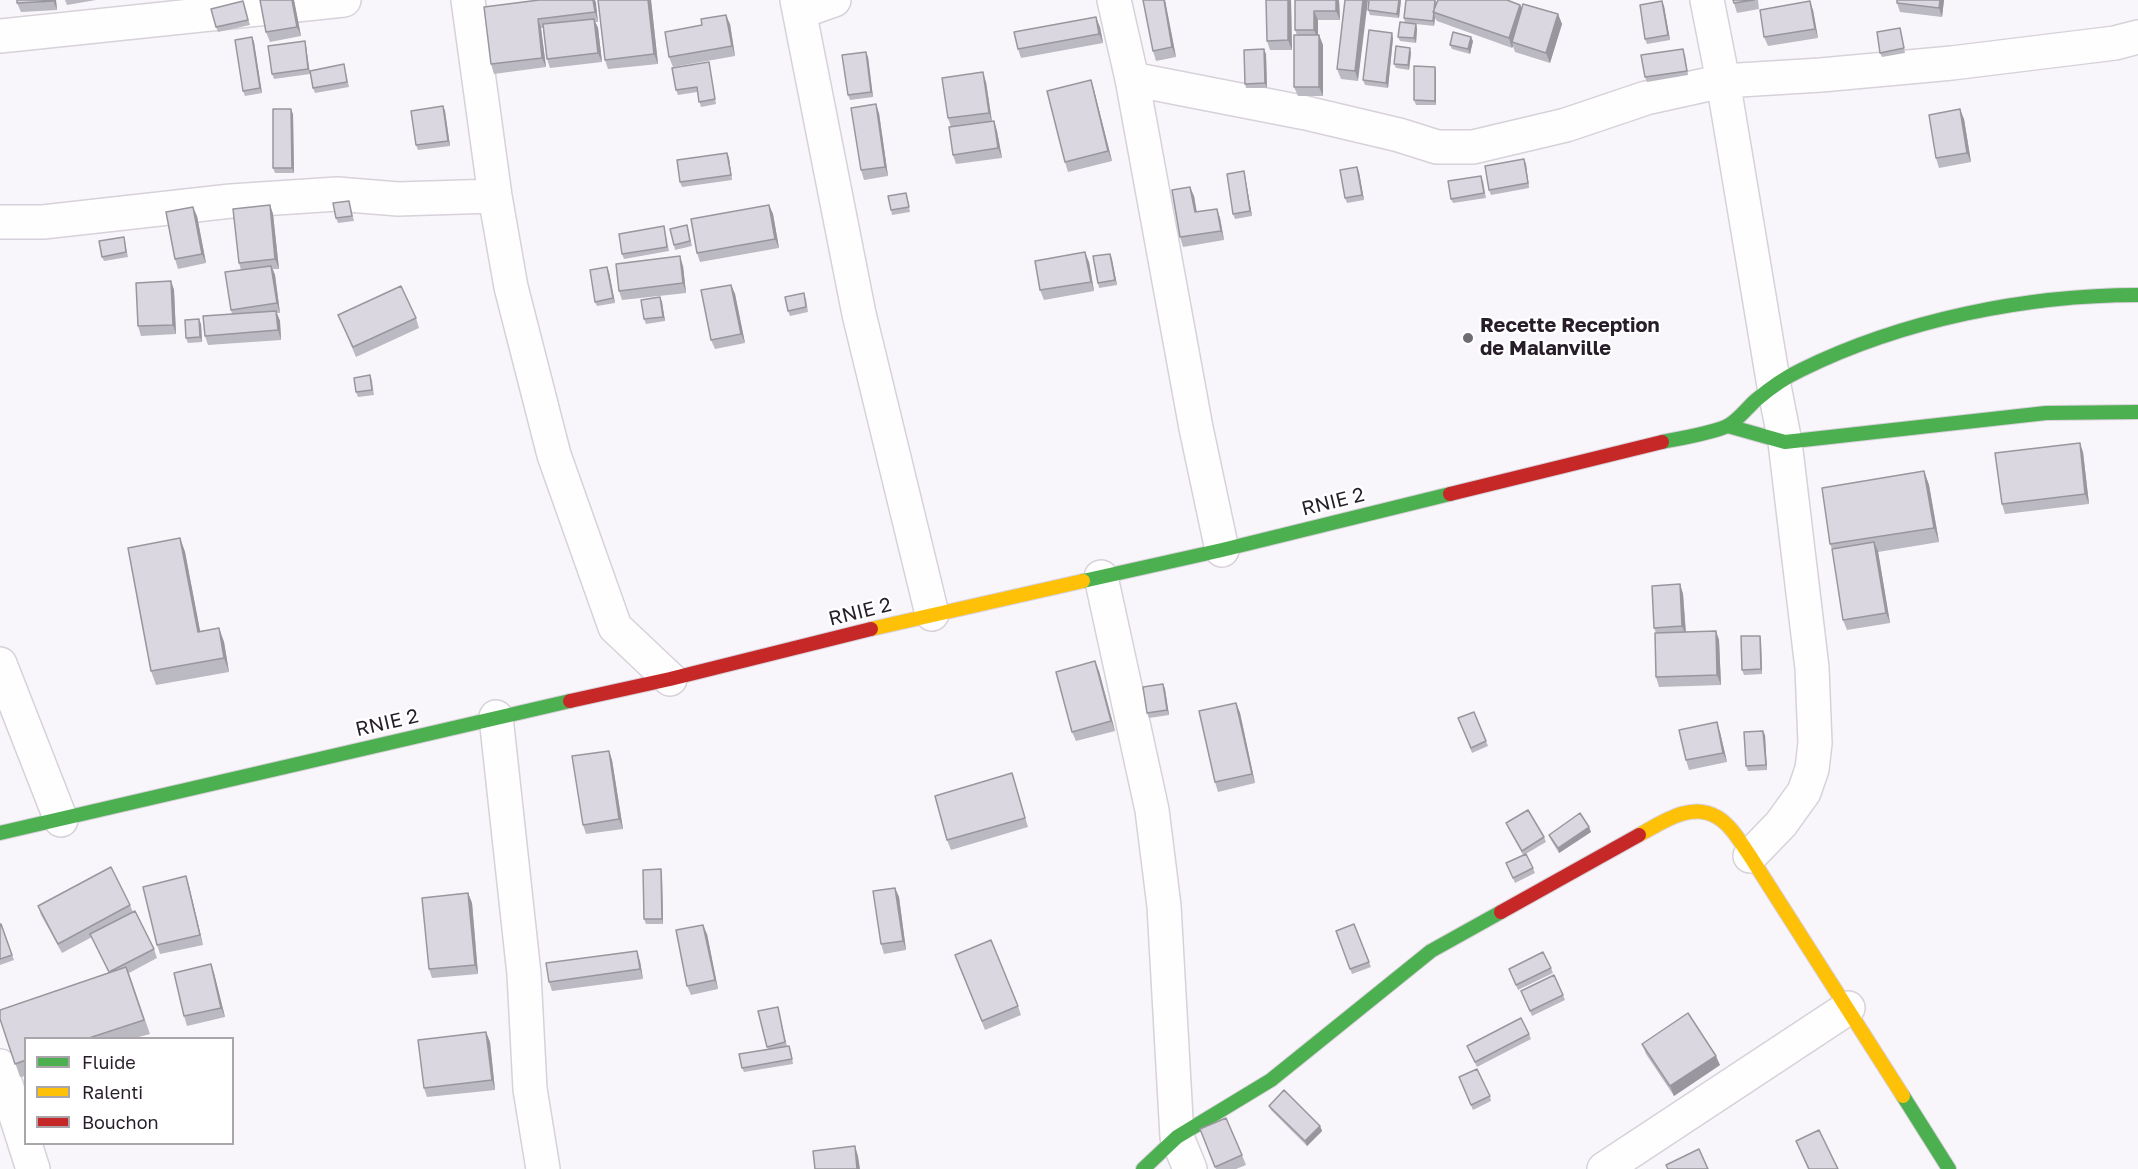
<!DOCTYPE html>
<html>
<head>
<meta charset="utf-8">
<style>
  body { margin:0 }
  #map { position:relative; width:2138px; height:1169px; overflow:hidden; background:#f9f6fb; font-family:"Golos Text",sans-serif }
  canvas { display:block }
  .legend { position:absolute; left:24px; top:1037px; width:210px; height:108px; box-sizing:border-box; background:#fff; border:2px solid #a9a5aa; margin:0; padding:8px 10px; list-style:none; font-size:18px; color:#271e2a }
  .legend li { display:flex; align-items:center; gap:12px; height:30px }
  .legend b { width:30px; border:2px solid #a9a5aa }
</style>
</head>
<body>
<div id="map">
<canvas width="2138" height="1169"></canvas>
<ul class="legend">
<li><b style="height:8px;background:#4caf50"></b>Fluide</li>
<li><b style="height:8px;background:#ffc107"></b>Ralenti</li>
<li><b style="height:8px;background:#c62828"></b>Bouchon</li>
</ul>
</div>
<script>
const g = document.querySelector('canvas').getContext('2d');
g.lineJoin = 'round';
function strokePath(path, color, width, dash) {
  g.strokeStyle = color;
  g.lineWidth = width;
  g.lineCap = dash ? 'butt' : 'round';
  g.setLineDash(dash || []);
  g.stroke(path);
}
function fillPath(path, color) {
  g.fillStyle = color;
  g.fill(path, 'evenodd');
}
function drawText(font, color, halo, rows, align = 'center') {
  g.font = font + ' "Golos Text",sans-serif';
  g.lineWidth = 4.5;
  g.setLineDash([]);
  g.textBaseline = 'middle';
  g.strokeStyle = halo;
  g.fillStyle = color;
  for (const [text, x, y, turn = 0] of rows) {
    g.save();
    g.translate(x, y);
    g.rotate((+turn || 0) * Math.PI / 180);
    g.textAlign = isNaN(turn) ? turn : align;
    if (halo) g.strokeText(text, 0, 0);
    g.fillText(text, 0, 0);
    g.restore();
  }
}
const street = new Path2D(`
  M468 0 495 196 511 287 554 455 615 627 670 679
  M797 0 859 314 932 614
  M1114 0 1132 79 1196 428 1222 550
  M1707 0 1723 81 1774 386 1785 442 1812 668 1815 743 1812 769 1804 792 1781 824 1750 856
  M800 12 834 0
  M0 36 344 0
  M1132 79 1306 113 1399 135 1437 147H1473L1566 125 1646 98 1723 81 1821 75 1952 63 2115 43 2138 37
  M0 222H43L231 201 337 194 398 199 495 196
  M1101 577 1152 810 1164 906 1177 1137 1190 1169
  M0 664 61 820
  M496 717 524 974 530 1089 543 1169
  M0 1066 33 1169
  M1604 1169 1848 1008`);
const fast = new Path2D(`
  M1728 426 1785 442 2046 413 2138 412
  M1662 442C1677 439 1718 432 1729 425 1739 419 1747 408 1756 400 1770 388 1784 378 1801 370 1902 320 2026 295 2138 295
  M1083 581 1222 550 1450 494
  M0 833 570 701
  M1903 1096 1949 1169
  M1143 1169 1177 1137 1271 1080 1431 951 1501 912`);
const slow = new Path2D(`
  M871 629 1083 581
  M1639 835C1661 823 1691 801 1717 817 1731 825 1741 843 1750 856L1903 1096`);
const jam = new Path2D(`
  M1450 494 1662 442
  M570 701 670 679 871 629
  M1501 912 1639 835`);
strokePath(street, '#d7d1da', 36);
strokePath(fast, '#d7d1da', 16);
strokePath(slow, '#d7d1da', 16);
strokePath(jam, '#d7d1da', 16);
strokePath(street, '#fefefe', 33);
strokePath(fast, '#4caf50', 14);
strokePath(slow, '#ffc107', 14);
strokePath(jam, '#c62828', 14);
fillPath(new Path2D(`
  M56 0 57 10 21 12 17 3Z
  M65 0H96L67 5Z
  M294 0 301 36 270 42 266 32Z
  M539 0H595L598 22H595L598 28 602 62 550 68 547 59 543 28H541L546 67 494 74 491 64Z
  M651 0 658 64 608 69 605 60Z
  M1165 0 1176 57 1156 61 1153 51Z
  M1266 0H1291L1292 50H1270L1267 41Z
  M1295 0H1339L1340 20H1318V35H1319L1323 45V96H1298L1294 87 1297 35 1295 30Z
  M1345 0 1358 81 1341 79 1337 69Z
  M1401 0 1399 18 1370 15 1368 10Z
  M1406 0 1520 5 1522 8 1558 14 1562 24 1550 63 1515 52 1513 46 1512 48 1437 21 1435 18 1434 26 1416 24 1417 29 1416 43 1400 41 1398 37 1405 23 1404 18Z
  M1733 0H1758L1759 9 1737 13Z
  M1897 0H1944L1942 17 1900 12 1897 3Z
  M243 1 250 25 218 32 216 27Z
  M1664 6 1670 40 1647 44 1645 39Z
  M1813 10 1818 38 1768 46 1764 37Z
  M730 24 735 56 673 67 669 57 702 25Z
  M1100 27 1103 43 1021 58 1018 49Z
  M1900 28 1905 53 1882 57 1880 53Z
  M252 37 254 42 262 93 245 96 243 91Z
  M1393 38 1388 88 1365 85 1363 80Z
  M305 41 306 46 310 74 274 79 272 74Z
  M1473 41 1470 54 1452 49 1450 45Z
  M1411 53 1409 70 1396 68 1394 64Z
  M1266 54 1267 88H1246L1245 84Z
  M1685 54 1688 75 1647 82 1645 77Z
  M868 57 873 97 850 100 848 95Z
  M709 62 710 67 716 104 701 107 697 92 678 95 676 90Z
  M345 69 349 87 315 93 313 88Z
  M1436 72V105H1416L1414 100Z
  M1091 80 1094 90 1112 161 1068 172 1065 162Z
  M986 82 992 121H994L997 131 1002 158 956 164 953 155 951 127 948 118Z
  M443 106 445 111 450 146 418 150 416 145Z
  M879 113 888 176 864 180 861 170Z
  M293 114 294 173H275L273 168Z
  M1964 119 1971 162 1939 168 1936 158Z
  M727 153 729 158 732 180 682 187 680 182Z
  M1526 164 1529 188 1491 195 1489 190Z
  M1244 171 1245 176 1252 216 1235 219 1233 214Z
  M1359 172 1364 200 1347 203 1345 198Z
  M1483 180 1486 198 1453 203 1451 199Z
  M906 193 910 212 892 215 891 210Z
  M1194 196 1197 212 1217 209 1220 218 1224 240 1183 247 1180 237Z
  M349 201 354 221 338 223 336 218Z
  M270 205 273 214 279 269H273L275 275 280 313H277L280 321 281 340 208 345 205 336 232 314 231 310 241 270 239 263Z
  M769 205 773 214 779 248 700 262 697 253Z
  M197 216 206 263 178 269 175 259Z
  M687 225 692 246 675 250 674 245Z
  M664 226 669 251 624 259 622 254Z
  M125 241 128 257 104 261 102 257Z
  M1110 254 1117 285 1099 288 1098 283Z
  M1089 262 1094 291 1044 300 1040 290Z
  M683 266 686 293 622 300 619 291Z
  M609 272 615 303 597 306 595 302Z
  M171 281 174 290 176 334 141 336 138 326Z
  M731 285 735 294 745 343 715 349 711 340Z
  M660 297 662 302 665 321 646 324 644 319Z
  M806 298 808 312 790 316 788 311Z
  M338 315 416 318 419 328 356 357Z
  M201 324 202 342 188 343 186 338Z
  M370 375 372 380 374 395 358 397 356 392Z
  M2083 452 2089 504 2005 514 2002 504Z
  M1924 471 1929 485 1939 542 1878 552 1890 623 1847 630 1843 620 1832 549 1830 544Z
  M180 538 185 552 200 631 219 628 224 642 229 672 156 685 151 671Z
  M1680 584 1683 594 1686 632 1716 631 1719 640 1721 685 1659 687 1656 677V633L1654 628Z
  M1760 636 1761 640 1762 674 1744 675 1742 670Z
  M1099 671 1115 731 1076 741 1072 732Z
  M1163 684 1165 689 1169 715 1149 718 1147 713Z
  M1236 703 1240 713 1255 783 1218 792 1215 782Z
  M1474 712 1488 746 1472 753 1458 718Z
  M1720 732 1727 762 1689 770 1686 760Z
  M1765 735 1767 770 1748 771 1746 766Z
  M609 751 612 760 623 829 586 834 583 825Z
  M1012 773 1028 827 951 850 947 840Z
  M1506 823 1544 837 1546 842 1524 855 1533 868 1535 873 1515 883 1506 863 1523 855 1508 828Z
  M1589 827 1591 832 1559 853 1551 840 1549 835Z
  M662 874 663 924H646L644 919Z
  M189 886 203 945 160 954 157 945Z
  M895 888 899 897 906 950 884 954 881 944Z
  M468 893 472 903 478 974 432 978 429 969Z
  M130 905 133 912 154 949 157 958 129 973 150 1034 135 1038H26V1076L20 1077 0 1019 109 973 92 937 62 953 41 915 38 906Z
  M0 924H1L14 960 0 965Z
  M1354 924 1371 967 1352 974 1336 931Z
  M707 934 718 989 691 995 687 986Z
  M640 961 643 979 552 991 549 982Z
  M211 964 214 973 225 1017 187 1026 184 1016Z
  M958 964 1018 1006 1021 1015 985 1030Z
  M1551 968 1553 973 1518 990 1509 969Z
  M1521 991 1563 995 1565 1000 1532 1016Z
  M778 1007 787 1046 791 1051 793 1064 744 1072 742 1068 768 1049 767 1047Z
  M486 1032 490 1042 495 1090 427 1097 424 1088Z
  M1529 1034 1531 1039 1477 1067 1467 1046Z
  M1642 1044 1720 1065 1674 1096 1646 1054Z
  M1459 1077 1490 1096 1491 1101 1473 1110Z
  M1269 1106 1320 1126 1322 1131 1307 1146 1271 1110Z
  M1200 1129 1242 1155 1246 1165 1236 1169H1216Z
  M1796 1141 1838 1169H1808Z`), '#bbb9c1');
fillPath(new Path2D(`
  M53 0H56L57 10Z
  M292 0H294L301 36 297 27Z
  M593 0H595L596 3 598 22 595 12Z
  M648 0H651L658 64 654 54Z
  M1164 0H1165L1176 57 1172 47Z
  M1288 0H1291L1292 50 1288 40Z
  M1336 0H1339L1340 20 1336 11Z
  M1363 0H1368L1358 81 1355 71Z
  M1399 0H1401L1399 18 1397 14Z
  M1940 0H1944L1942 17 1939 8Z
  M1662 1 1664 6 1670 40 1668 35Z
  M1810 1 1813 10 1818 38 1815 29Z
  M1520 5 1524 14 1512 42 1513 46 1512 48 1509 38Z
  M1314 11 1318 20V40L1314 30Z
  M1434 13 1435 18 1434 26 1433 21Z
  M1558 14 1562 24 1550 63 1546 53Z
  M726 15 730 24 735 56 732 46Z
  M1096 17 1100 27 1103 43 1099 34Z
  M538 19 541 28 546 67 542 58Z
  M594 19 598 28 602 62 598 53Z
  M1416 24 1417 29 1416 43 1414 38Z
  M1392 33 1393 38 1388 88 1386 83Z
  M1319 35 1323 45V96L1319 87Z
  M252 37 254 42 262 93 260 88Z
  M1471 37 1473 41 1470 54 1468 49Z
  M305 41 306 46 310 74 308 69Z
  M1410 48 1411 53 1409 70 1408 65Z
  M1264 49 1266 54 1267 88 1265 83Z
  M866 52 868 57 873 97 871 92Z
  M1435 67 1436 72V105L1435 101Z
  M983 72 986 82 992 122 989 113Z
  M1091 80 1094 90 1112 161 1108 151Z
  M876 104 879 113 888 176 885 167Z
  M443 106 445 111 450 146 448 141Z
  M291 109 293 114 294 173 292 168Z
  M1960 109 1964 119 1971 162 1967 153Z
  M994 121 997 131 1002 158 998 148Z
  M727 153 729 158 732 180 731 175Z
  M1524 159 1526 164 1529 188 1528 183Z
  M1357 167 1359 172 1364 200 1362 195Z
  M1244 171 1245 176 1252 216 1250 211Z
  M1190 187 1194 196 1198 221 1195 212Z
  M270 205 273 214 279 269 275 259Z
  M769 205 773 214 779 248 775 239Z
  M193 207 197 216 206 263 202 254Z
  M1217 209 1220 218 1224 240 1221 231Z
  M1085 252 1089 262 1094 291 1091 282Z
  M1110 254 1112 259 1117 285 1115 280Z
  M680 256 683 266 686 293 683 283Z
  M271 266 275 275 280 313 277 303Z
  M607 267 609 272 615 303 613 298Z
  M171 281 174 290 176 334 173 325Z
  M731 285 735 294 745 343 741 334Z
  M660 297 662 302 665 321 663 317Z
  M276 311 280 321 281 340 278 330Z
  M199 319 201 324 202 342 200 337Z
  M2080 443 2083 452 2089 504 2085 494Z
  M1924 471 1929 485 1939 542 1934 528Z
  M180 538 185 552 203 646 198 632Z
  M1874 542 1878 551 1890 623 1886 613Z
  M1680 584 1683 594 1686 636 1682 626Z
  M219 628 224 642 229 672 224 658Z
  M1716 631 1719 640 1721 685 1717 675Z
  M1760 636 1761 640 1762 674 1761 669Z
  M1095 661 1099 671 1115 731 1111 721Z
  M1163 684 1165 689 1169 715 1167 710Z
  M1236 703 1240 713 1255 783 1252 774Z
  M1717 722 1720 732 1727 762 1723 753Z
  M1763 731 1765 735 1767 770 1766 765Z
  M609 751 612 760 623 829 619 819Z
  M1589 827 1591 832 1559 853 1558 848Z
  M661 869 662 874 663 924 662 919Z
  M186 876 189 886 203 945 200 935Z
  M895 888 899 897 906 950 903 941Z
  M468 893 472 903 478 974 475 965Z
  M703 925 707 934 718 989 715 980Z
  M637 951 640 961 643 979 640 969Z
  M211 964 214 973 225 1017 221 1008Z
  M486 1032 490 1042 495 1090 492 1080Z
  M1716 1056 1720 1065 1674 1096 1670 1086Z
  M1320 1126 1322 1131 1307 1146 1305 1141Z
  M855 1146 858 1156 860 1169H857Z`), '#99969d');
const building = new Path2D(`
  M17 0H53V1L17 3Z
  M260 0H292L297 27 266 32Z
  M539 0H593L595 12 538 19 542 58 491 64 484 7Z
  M598 0H648L654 54 605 60Z
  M1143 0H1164L1172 47 1153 51Z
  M1266 0H1288V40L1267 41Z
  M1295 0H1336V11H1314V30H1295Z
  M1345 0H1363L1355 71 1337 69Z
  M1369 0H1399L1397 14 1368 10Z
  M1406 0H1435L1433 21 1404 18Z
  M1438 0H1507L1520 5 1509 38 1433 12Z
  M1733 0H1754L1734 3Z
  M1897 0H1940L1939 8 1897 3Z
  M243 1 248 20 216 27 211 9Z
  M1662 1 1668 35 1645 39 1640 5Z
  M1810 1 1815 29 1764 37 1760 10Z
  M1523 4 1558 14 1546 53 1512 42Z
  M726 15 732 46 669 57 665 32 702 25 701 19Z
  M1096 17 1099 34 1018 49 1014 32Z
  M594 19 598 53 547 59 543 24Z
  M1400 22 1416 24 1414 38 1398 37Z
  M1900 28 1904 48 1880 53 1877 32Z
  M1369 30 1392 33 1386 83 1363 80Z
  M1453 32 1471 37 1468 49 1450 45Z
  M1294 35H1319V87H1294Z
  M252 37 260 88 243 91 235 40Z
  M305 41 308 69 272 74 268 46Z
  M1396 46 1410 48 1408 65 1394 64Z
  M1264 49 1265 83 1245 84 1244 50Z
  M1683 49 1687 71 1645 77 1641 55Z
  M866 52 871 92 848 95 842 55Z
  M709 62 715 99 699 102 697 87 676 90 672 68Z
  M344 64 347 82 313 88 310 71Z
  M1414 66 1435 67V101L1414 100Z
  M983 72 989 113 948 118 942 78Z
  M1091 80 1108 151 1065 162 1047 91Z
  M876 104 885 167 861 170 851 108Z
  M443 106 448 141 416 145 411 111Z
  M273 109H291L292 168H273Z
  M1960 109 1967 153 1936 158 1929 115Z
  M994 121 998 148 953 155 949 127Z
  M727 153 731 175 680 182 677 160Z
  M1524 159 1528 183 1489 190 1485 166Z
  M1357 167 1362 195 1345 198 1340 170Z
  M1244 171 1250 211 1233 214 1227 174Z
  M1481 176 1484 193 1451 199 1448 181Z
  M1190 187 1195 212 1217 209 1221 231 1180 237 1172 190Z
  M906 193 909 207 891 210 888 196Z
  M349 201 352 216 336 218 333 203Z
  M270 205 275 259 239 263 233 209Z
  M769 205 775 239 697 253 691 219Z
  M193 207 202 254 175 259 166 212Z
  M687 225 690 241 674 245 670 229Z
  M664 226 667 247 622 254 619 234Z
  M124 237 126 252 102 257 99 241Z
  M1085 252 1091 282 1040 290 1035 261Z
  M1110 254 1115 280 1098 283 1093 256Z
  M680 256 683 283 619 291 616 264Z
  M271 266 277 303 231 310 225 272Z
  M607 267 613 298 595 302 590 270Z
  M171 281 173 325 138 326 136 283Z
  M731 285 741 334 711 340 701 290Z
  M401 286 416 318 353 347 338 315Z
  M804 293 806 307 788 311 785 297Z
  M660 297 663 317 644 319 641 300Z
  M276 311 278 330 205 336 203 316Z
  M199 319 200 337 186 338 185 320Z
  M370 375 372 390 356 392 354 378Z
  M2080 443 2085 494 2002 504 1995 453Z
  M1924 471 1934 528 1830 544 1822 488Z
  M180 538 198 632 219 628 224 658 151 671 128 548Z
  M1874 542 1886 613 1843 620 1832 549Z
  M1680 584 1682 626 1654 628 1652 586Z
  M1716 631 1717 675 1656 677 1655 633Z
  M1741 636H1760L1761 669 1742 670Z
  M1095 661 1111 721 1072 732 1056 672Z
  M1163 684 1167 710 1147 713 1143 687Z
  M1236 703 1252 774 1215 782 1199 711Z
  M1474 712 1486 741 1471 748 1458 718Z
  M1717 722 1723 753 1686 760 1679 730Z
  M1763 731 1766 765 1746 766 1744 732Z
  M609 751 619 819 583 825 572 756Z
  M1012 773 1025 818 947 840 935 796Z
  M1528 810 1544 837 1522 851 1506 823Z
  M1580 813 1589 827 1558 848 1549 835Z
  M1526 854 1533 868 1513 878 1506 863Z
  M111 867 130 905 58 944 38 906Z
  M661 869 662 919H644L643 870Z
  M186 876 200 935 157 945 143 887Z
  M895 888 903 941 881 944 873 891Z
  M468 893 475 965 429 969 422 898Z
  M135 911 154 949 109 972 90 934Z
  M0 924H1L12 955 0 959Z
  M1354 924 1369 962 1350 969 1336 931Z
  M703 925 715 980 687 986 676 930Z
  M991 940 1018 1006 982 1021 955 955Z
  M637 951 640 969 549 982 546 963Z
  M1543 952 1551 968 1516 985 1509 969Z
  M211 964 221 1008 184 1016 174 973Z
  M126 967 144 1020 89 1038H26V1060L15 1064 0 1019V1010Z
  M1554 975 1563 995 1530 1011 1521 991Z
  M778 1007 785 1042 767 1047 758 1011Z
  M1688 1013 1716 1056 1670 1086 1642 1044Z
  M1521 1018 1529 1034 1475 1062 1467 1046Z
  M486 1032 492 1080 424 1088 418 1040Z
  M789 1046 792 1059 742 1068 739 1054Z
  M1477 1069 1490 1096 1471 1105 1459 1077Z
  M1284 1090 1320 1126 1305 1141 1269 1106Z
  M1226 1118 1242 1155 1215 1167 1200 1129Z
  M1819 1130 1838 1169H1809L1796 1141Z
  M855 1146 857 1169H815L813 1151Z
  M1699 1149 1708 1169H1668L1666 1165Z`);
fillPath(building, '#dad7e0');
strokePath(building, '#99969d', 1.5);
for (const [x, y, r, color] of [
  [1468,338,6,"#706a73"]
]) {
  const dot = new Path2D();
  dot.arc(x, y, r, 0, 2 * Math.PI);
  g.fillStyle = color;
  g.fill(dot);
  strokePath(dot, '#fff', 2);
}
drawText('bold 20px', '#271e2a', '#fff', [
  ["Recette Reception",1480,326],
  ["de Malanville",1480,349]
], 'left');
drawText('20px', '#271e2a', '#fff', [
  ["RNIE 2",1333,502,-14],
  ["RNIE 2",860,612,-14],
  ["RNIE 2",387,723,-13]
]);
</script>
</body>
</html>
